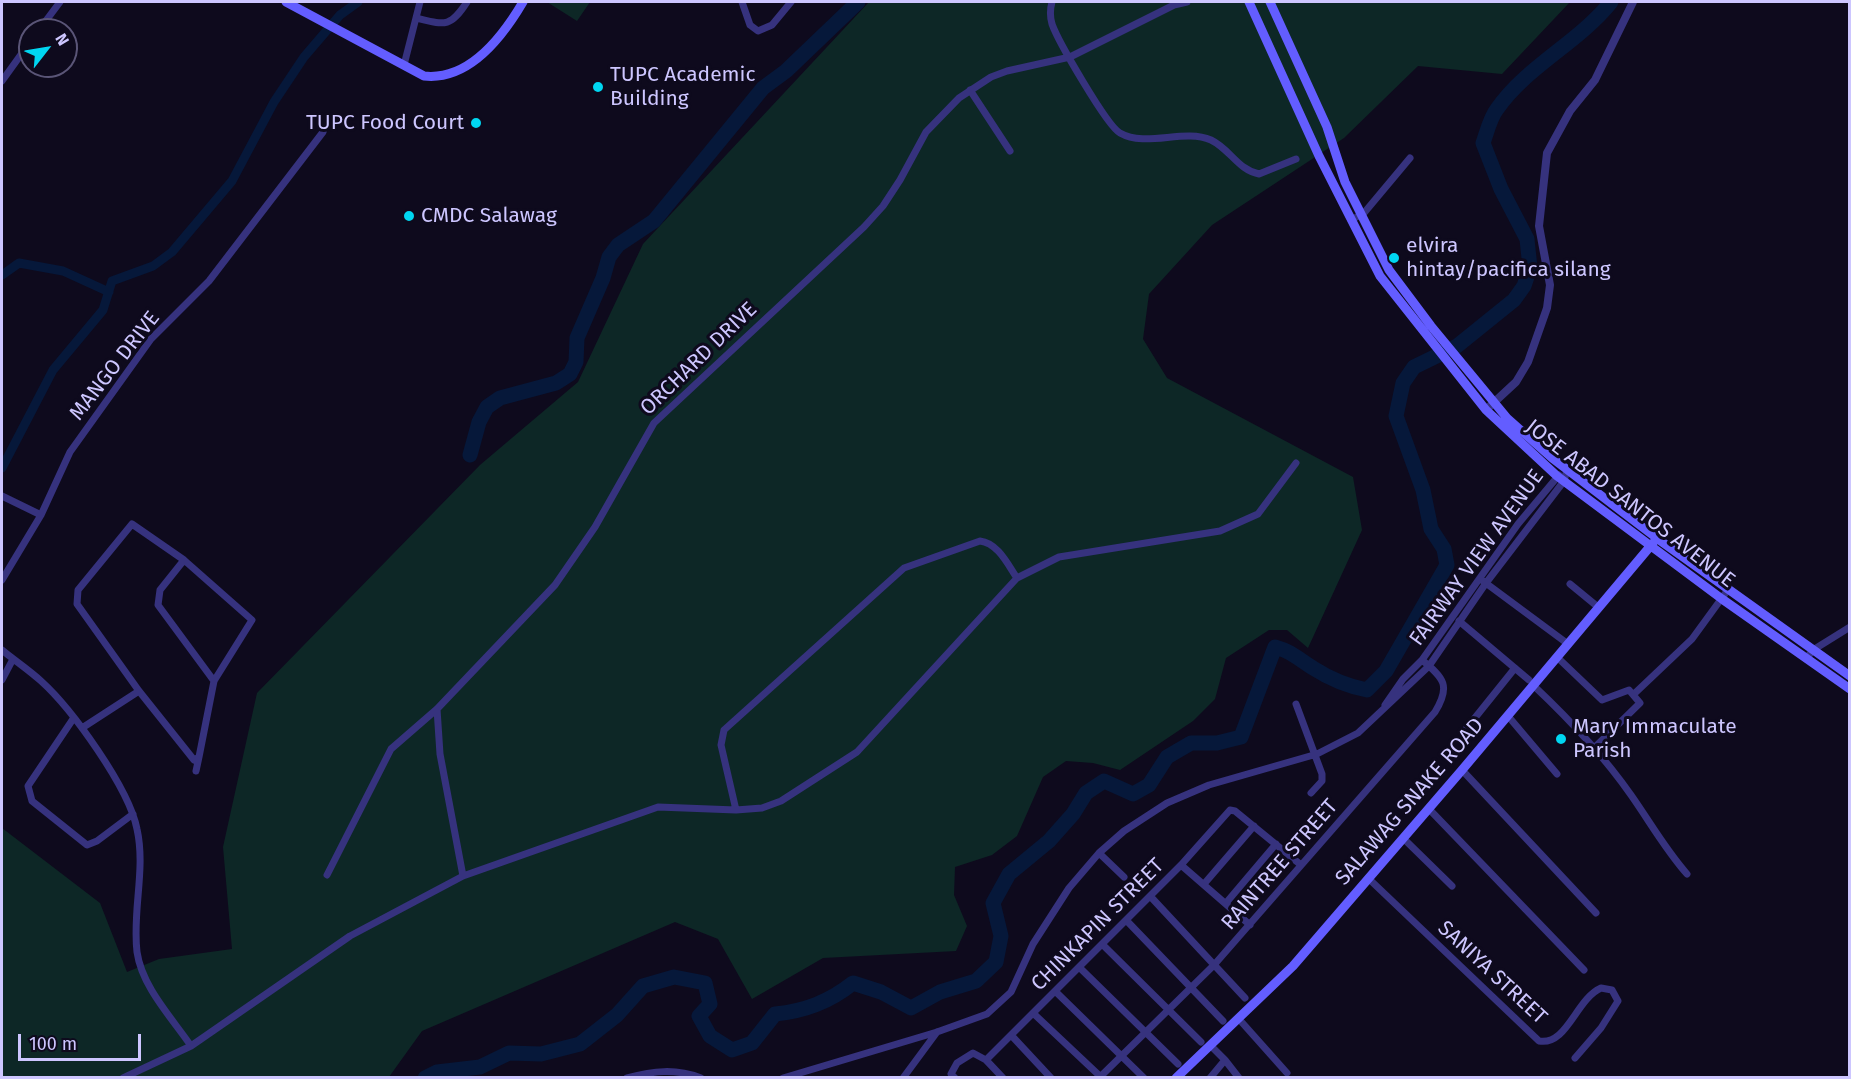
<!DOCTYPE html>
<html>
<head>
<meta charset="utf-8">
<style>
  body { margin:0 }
  #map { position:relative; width:1851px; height:1079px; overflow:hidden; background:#0e0a1d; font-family:"Fira Sans",sans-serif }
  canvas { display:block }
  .frame { position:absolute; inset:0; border:3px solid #cdc6ff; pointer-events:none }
  .north { position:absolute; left:18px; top:18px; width:60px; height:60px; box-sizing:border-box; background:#0e0a1d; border:2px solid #5a5577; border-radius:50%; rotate:59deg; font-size:16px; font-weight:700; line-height:24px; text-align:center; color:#cdc6ff }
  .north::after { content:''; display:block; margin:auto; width:21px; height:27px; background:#00d6f1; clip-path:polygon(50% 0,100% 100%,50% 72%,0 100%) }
  .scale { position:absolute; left:18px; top:1034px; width:123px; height:27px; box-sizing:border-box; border:3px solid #cdc6ff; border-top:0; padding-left:8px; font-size:18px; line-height:21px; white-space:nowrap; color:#cdc6ff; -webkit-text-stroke:4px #0e0a1d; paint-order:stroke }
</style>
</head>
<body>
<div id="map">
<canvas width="1851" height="1079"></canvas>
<div class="frame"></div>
<div class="north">N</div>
<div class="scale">100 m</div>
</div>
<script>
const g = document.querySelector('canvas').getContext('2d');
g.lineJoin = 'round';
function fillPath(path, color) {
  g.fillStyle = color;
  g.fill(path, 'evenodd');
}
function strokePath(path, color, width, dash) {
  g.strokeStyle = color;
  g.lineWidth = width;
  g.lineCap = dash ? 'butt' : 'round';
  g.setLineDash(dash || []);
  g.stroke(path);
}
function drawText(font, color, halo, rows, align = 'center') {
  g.font = font + ' "Fira Sans",sans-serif';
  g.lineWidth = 6;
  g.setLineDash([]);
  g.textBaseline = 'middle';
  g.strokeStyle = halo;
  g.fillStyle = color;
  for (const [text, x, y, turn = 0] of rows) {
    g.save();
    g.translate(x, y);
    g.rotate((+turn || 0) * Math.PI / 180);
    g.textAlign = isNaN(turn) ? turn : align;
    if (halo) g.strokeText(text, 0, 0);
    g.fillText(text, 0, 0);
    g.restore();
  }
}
fillPath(new Path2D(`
  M547 2H590L577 21Z
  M869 2H1570L1502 74 1418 66 1344 138 1212 225 1149 294 1143 339 1167 378 1353 477 1362 530 1308 648 1287 630H1269L1226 658 1215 699 1193 721 1120 770 1093 763 1066 761 1043 777 1017 836 992 855 955 867 954 895 967 926 956 951 823 958 752 999 718 939 675 922 422 1031 389 1077H2V828L100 903 127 972 159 959 232 949 223 847 257 693 480 465 578 382 643 244Z`), '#0d2726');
strokePath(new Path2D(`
  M2 275 19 263 63 271 109 292
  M2 468 53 370 103 310 112 281 153 266 172 252 232 181 274 102 304 57 340 15 358 2`), '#06183a', 9);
strokePath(new Path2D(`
  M470 455 479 422 487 407 500 398 556 383 570 374 576 362 577 338 603 278 609 257 618 245 654 221 763 88 786 71 858 2
  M425 1078 437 1072 480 1067 509 1053 541 1054 580 1044 617 1015 643 986 674 977 705 983 710 1004 699 1016 710 1036 732 1050 752 1043 775 1014C805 1011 829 1002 853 983L881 992 911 1008 940 992 976 981 996 962 1001 936 993 903 1009 874 1049 841 1073 814 1086 793 1104 781 1133 794 1149 785 1167 757 1191 743H1217L1241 737 1275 647C1293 652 1298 659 1313 668 1330 679 1347 686 1367 690L1386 671 1447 565 1444 549 1431 529 1423 490 1396 416 1403 383 1414 367 1457 346 1514 300 1524 286 1530 268 1527 239 1501 189 1483 143C1487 132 1490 118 1497 109 1527 66 1578 43 1611 2`), '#06183a', 15);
strokePath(new Path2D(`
  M742 2 750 25 758 31 772 25 791 2
  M1052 2C1050 9 1050 17 1052 24 1058 41 1107 126 1120 133 1146 148 1184 128 1211 140 1230 149 1238 170 1259 174L1296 159
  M416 18C445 25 450 28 467 2
  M39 30 60 2
  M404 65 420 2
  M2 81 30 42
  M970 90 1010 151
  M1351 220 1364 213 1410 158
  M2 496 41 515
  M132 524 184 560 252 620 214 681 199 757 194 760 139 691 77 604 78 590Z
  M184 560 160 590 158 605 214 681
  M2 580 41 515 70 452 151 339 209 281 323 132
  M1483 581 1568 644
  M1570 584 1598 607
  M1459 621 1529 680
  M2 650C14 660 29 670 41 681 72 709 129 788 137 829 146 870 132 911 137 952 142 987 172 1018 191 1046
  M1558 658 1602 700 1629 690 1640 703 1594 748
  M1806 659 1813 650 1850 627
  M2 680 13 659
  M1534 686C1569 719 1603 755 1631 795 1650 822 1665 849 1687 874
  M1634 694 1692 639 1727 591
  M1296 704 1322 774V781L1311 793
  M1385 705 1403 679 1422 660 1518 524 1559 475
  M437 709 440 754 463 876
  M1508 716 1557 774
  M73 719 28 786 32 801 87 845 97 841 133 814
  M82 728 139 691
  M1466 729 1515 668
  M1462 770 1596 913
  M196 771 199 757
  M1429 809 1584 970
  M736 810 721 745 724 730 904 568 980 541C998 543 1008 565 1017 578
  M1403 838 1452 886
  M1099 853 1124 877
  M1181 865 1250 925
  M327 875 391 749 437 709 555 585 595 527 654 423 864 227 883 206 900 180 926 132 959 98 991 77 1007 71 1070 57 1174 5 1187 2
  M1368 878 1539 1041C1567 1046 1576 999 1601 988L1612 990 1618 1001 1601 1028 1575 1058
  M1204 884 1254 826
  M1150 896 1245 998
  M1226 903 1276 844
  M1126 920 1223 1021
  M1102 944 1201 1042
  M1079 967 1178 1064
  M1055 991 1144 1078
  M1033 1013 1102 1078
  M1238 1018 1287 1073
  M1011 1035 1051 1078
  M1210 1045 1225 1060 1210 1078
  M986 1060 1181 865 1230 810 1235 811 1301 865
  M1225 1060 1239 1078
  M123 1078 191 1046 350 936 463 876 658 807 736 810 762 808 781 801 857 752 1017 578 1059 557 1220 531 1258 514 1296 463
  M627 1078C653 1071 675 1068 701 1078
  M783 1078 937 1032 987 1014 1011 992 1033 944 1069 888 1099 853 1124 831 1167 803 1209 785 1317 754 1358 733 1429 666 1486 583 1564 481 1567 470
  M903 1078 937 1032
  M955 1078 951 1074 957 1063 973 1053 986 1060 1003 1078
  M1099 1078 1214 965 1435 712C1451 686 1444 678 1422 660`), '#36327e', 7);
strokePath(new Path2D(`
  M1489 407 1516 382 1528 362 1547 308 1550 285 1539 226 1547 153 1570 111 1595 80 1633 2`), '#36327e', 8);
strokePath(new Path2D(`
  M286 2 424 76C469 81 503 36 523 2
  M1249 2 1319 156 1380 276 1486 410 1557 476 1722 599 1850 689
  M1270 2 1327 127 1345 182 1389 270 1431 326 1507 418 1552 458 1658 539 1850 676
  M1176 1078 1293 966 1462 770 1653 543`), '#635dff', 9);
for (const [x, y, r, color] of [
  [598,87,6,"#00d6f1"],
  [476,123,6,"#00d6f1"],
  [409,216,6,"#00d6f1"],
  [1394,258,6,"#00d6f1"],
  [1561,739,6,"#00d6f1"]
]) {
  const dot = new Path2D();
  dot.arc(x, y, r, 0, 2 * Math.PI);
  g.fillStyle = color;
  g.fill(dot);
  strokePath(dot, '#0e0a1d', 2);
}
drawText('21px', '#cdc6ff', '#0e0a1d', [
  ["TUPC Academic",610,75],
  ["Building",610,99],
  ["TUPC Food Court",464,123,"right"],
  ["CMDC Salawag",421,216],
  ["elvira",1406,246],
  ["hintay/pacifica silang",1406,270],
  ["Mary Immaculate",1573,727],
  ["Parish",1573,751]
], 'left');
drawText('21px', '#cdc6ff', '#0e0a1d', [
  ["ORCHARD DRIVE",699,359,-44],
  ["MANGO DRIVE",115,366,-52],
  ["JOSE ABAD SANTOS AVENUE",1630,504,38],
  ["FAIRWAY VIEW AVENUE",1477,558,-54],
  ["SALAWAG SNAKE ROAD",1410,802,-49],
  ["RAINTREE STREET",1280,865,-49],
  ["CHINKAPIN STREET",1098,925,-45],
  ["SANIYA STREET",1492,973,43]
]);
</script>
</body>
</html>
